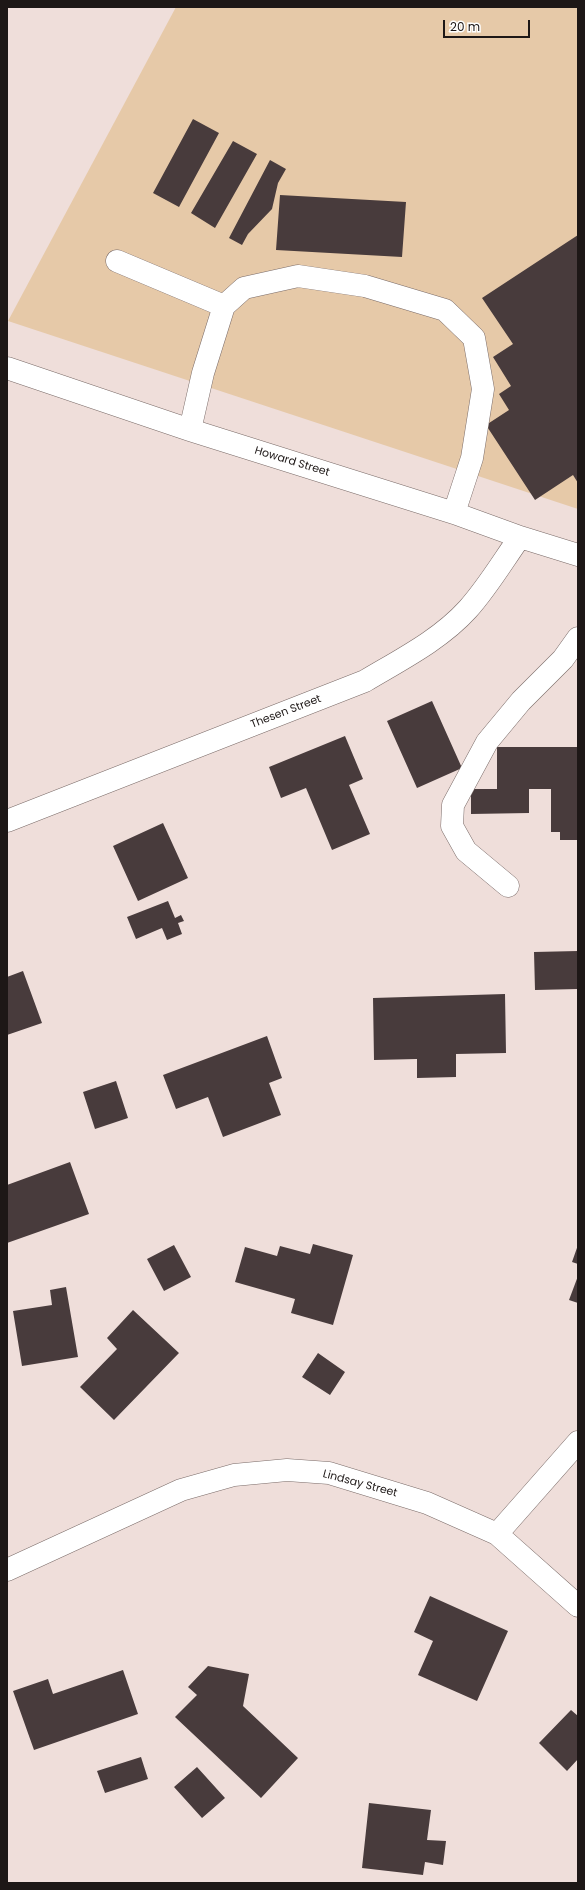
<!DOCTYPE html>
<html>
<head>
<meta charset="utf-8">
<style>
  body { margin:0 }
  #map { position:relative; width:585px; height:1890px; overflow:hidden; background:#efdeda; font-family:Poppins,sans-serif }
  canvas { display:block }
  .frame { position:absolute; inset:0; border:8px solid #1d1716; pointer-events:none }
  .scale { position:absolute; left:443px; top:20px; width:87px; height:18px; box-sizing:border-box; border:2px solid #1d1716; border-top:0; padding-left:5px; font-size:12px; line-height:14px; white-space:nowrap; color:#1d1716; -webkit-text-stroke:3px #fff; paint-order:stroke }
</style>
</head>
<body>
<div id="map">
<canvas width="585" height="1890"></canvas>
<div class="frame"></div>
<div class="scale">20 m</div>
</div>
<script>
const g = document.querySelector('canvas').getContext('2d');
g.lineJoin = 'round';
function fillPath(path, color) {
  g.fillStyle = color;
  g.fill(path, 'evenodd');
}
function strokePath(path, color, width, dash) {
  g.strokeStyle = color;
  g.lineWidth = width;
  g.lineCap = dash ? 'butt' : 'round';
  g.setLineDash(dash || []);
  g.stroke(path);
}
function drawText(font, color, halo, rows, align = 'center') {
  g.font = font + ' Poppins,sans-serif';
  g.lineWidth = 4;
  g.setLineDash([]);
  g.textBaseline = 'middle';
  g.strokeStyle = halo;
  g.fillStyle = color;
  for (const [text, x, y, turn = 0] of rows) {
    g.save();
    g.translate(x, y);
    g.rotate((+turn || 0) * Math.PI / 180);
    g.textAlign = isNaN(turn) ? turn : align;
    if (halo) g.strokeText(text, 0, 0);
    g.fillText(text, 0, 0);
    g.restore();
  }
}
fillPath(new Path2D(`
  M176 7H578V509L8 321Z`), '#e6c9a8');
fillPath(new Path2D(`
  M193 119 219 133 179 207 153 193Z
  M233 141 257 154 215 228 191 213Z
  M270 160 286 169 278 183 272 209 248 234 242 245 229 238Z
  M280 195 406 202 402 257 276 250Z
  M578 235V483L573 475 535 500 486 425 509 410 499 394 511 386 493 357 513 344 482 298Z
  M432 701 462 768 417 788 387 721Z
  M345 736 363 779 349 785 370 834 332 850 306 788 281 798 269 767Z
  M497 747H578V840H560V832H551V789H529V813L471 814V789H497Z
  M163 823 188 878 138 901 113 846Z
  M168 901 175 918 181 915 184 921 178 923 182 934 167 940 162 928 136 939 127 917Z
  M578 951V989L535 990 534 952Z
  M23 971 42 1023 7 1035V977Z
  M505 994 506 1053 456 1054V1077L417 1078V1059L374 1060 373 998Z
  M267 1036 282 1078 269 1083 281 1115 223 1137 208 1097 176 1109 163 1075Z
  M116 1081 128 1118 95 1129 83 1092Z
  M70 1162 89 1214 7 1243V1185Z
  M313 1244 353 1255 333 1325 291 1313 295 1299 235 1282 245 1247 277 1256 280 1246 310 1254Z
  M174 1245 191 1277 164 1291 147 1259Z
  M578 1245V1264L572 1262Z
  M578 1276V1303L569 1300Z
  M66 1287 78 1357 22 1366 13 1311 52 1305 50 1290Z
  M133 1310 179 1353 114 1420 80 1387 117 1349 107 1338Z
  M318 1353 345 1372 330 1395 302 1377Z
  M430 1596 508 1631 477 1701 418 1675 433 1641 414 1632Z
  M208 1666 249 1674 243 1706 298 1758 261 1798 175 1717 197 1695 188 1687Z
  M123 1670 138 1714 34 1750 13 1691 48 1679 53 1694Z
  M571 1710 578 1716V1759L567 1771 539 1743Z
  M141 1757 148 1779 105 1793 97 1771Z
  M197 1767 225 1798 202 1818 174 1787Z
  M369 1803 431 1810 427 1840 446 1841 443 1865 425 1862 423 1875 362 1868Z`), '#483b3c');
const minor = new Path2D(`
  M117 261 224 306
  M7 368 190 430 454 513 520 537 578 555
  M190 430 203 373 224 306 244 288 298 276 365 286 445 310 474 338 483 389 472 458 454 513
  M7 821 365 681C400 660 440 640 468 609 487 588 503 561 520 537
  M508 886 466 851 452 826 453 805 487 742 521 701 563 659 578 638
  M497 1534 578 1442
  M7 1570 181 1490 234 1475 287 1470 329 1473 427 1503 497 1534 578 1606`);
strokePath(minor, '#7a6b68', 23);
strokePath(minor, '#fff', 22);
drawText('11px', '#1d1716', '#fff', [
  ["Howard Street",292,462,17],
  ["Thesen Street",286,712,-21],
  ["Lindsay Street",360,1484,15]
]);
</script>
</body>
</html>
